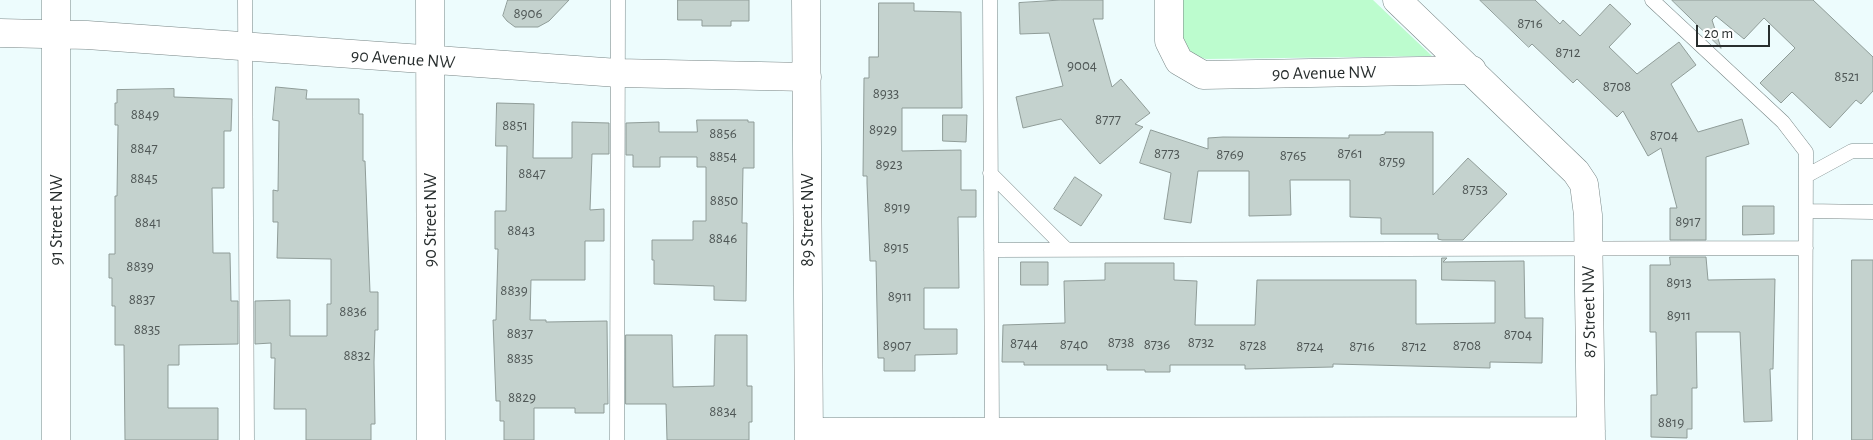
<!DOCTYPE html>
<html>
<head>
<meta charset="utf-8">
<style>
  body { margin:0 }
  #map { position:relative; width:1873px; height:440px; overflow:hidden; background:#edfcfd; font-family:"Alegreya Sans",sans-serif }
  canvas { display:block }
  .scale { position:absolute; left:1696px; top:25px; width:74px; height:22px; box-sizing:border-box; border:2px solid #282e2e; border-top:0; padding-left:6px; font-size:15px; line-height:18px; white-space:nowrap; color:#282e2e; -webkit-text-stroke:4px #fff; paint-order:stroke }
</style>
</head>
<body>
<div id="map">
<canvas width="1873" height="440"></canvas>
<div class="scale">20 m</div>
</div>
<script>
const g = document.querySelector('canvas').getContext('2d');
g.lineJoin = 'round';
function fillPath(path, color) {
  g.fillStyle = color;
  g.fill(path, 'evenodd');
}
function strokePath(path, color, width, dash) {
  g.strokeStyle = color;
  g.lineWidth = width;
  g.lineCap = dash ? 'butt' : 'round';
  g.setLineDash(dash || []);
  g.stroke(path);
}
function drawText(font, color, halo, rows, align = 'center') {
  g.font = font + ' "Alegreya Sans",sans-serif';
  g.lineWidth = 4.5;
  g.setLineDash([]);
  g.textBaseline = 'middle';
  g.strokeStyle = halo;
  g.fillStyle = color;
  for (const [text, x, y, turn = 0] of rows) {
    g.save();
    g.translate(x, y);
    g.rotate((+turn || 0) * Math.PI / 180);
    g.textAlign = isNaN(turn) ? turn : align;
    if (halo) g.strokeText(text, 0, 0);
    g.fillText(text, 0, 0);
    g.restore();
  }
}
fillPath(new Path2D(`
  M1183 0H1373L1432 56 1206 59 1191 54 1182 41Z`), '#bcfcce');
const building = new Path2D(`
  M508 0H569L549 21 538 27H515L507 21 503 16Z
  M678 0H749V21H731V26H702V20H678Z
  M1061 0H1103V19H1093L1112 87 1121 79 1150 113 1135 124 1143 127 1100 164 1061 119 1023 128 1016 97 1063 86 1049 33 1020 34 1019 3Z
  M1480 0H1535L1560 24 1563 20 1580 36 1610 4 1631 24 1609 47 1637 74 1679 42 1696 65 1671 84 1698 132 1742 119 1749 144 1706 157V240H1670V208H1677L1661 148 1648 156 1623 111 1617 117 1577 79 1573 83 1532 44 1529 47Z
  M1672 0H1813L1873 57V91L1861 104 1856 100 1830 128 1792 92 1781 103 1760 83 1795 48 1764 18 1744 39 1716 16 1712 20 1721 48Z
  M879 3H914V11L961 12 962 108H902V151L961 150V190H976V217H958L959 288H924V329H957V354L915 355V371H884V358H878L876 261H870L867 183V176H863L864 78H869V57H878Z
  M276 87 307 90 306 99H359V114H363V161H365L370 292H378V330H375L374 362 375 424H371V440H306V409H274L275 358H271V343L255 344V301L290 300V336H327V304H331V259L277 258 278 222H273V190L278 191 279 121 273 120Z
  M174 89V97L232 99 231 131H224V188H212L213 253H230L231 301H238V344L179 345V365H168V408H218V440H125L124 345H115V306H112V278H109V254H115V196H117L118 125H115V103H117V90Z
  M497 103 534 104 533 158H572V122L609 123V154H592L590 210 604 209V241H585V280H531L530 320H546V322L607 321 608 404H604V413H575V408H534V440H504V421H500V401H496L493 320H496L498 249H495V211H506L507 146H496Z
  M943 115H967L966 142 943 141Z
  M697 120H748V122H754V168H743L742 223H747L746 301 714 300V286L654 284V260H652V240H693V221H706V167H697V157H660V167H633V155H626V123L659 122V132H697Z
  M1151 130 1208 149V138L1223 137 1349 138V135H1380L1385 134V132H1433V195L1468 158 1507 194 1463 240H1442L1438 239V234H1381V218L1350 217V180H1290L1291 215 1249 216V171H1198L1191 223 1164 219 1171 173 1140 163Z
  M1075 177 1102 195 1081 226 1054 209Z
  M1743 206H1774V234L1743 235Z
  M1670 257H1706L1708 280 1775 279 1773 369H1770L1772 421 1744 422 1740 332H1696L1697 388H1692V429H1687V438L1651 437V395H1657L1656 332H1650V265H1670Z
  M1442 258H1447L1443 262 1524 261 1525 318H1543L1542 363 1490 362V368L1333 364V367L1245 369V365H1170V372H1145V370H1107V365H1024V362H1002L1003 325 1065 323 1064 281 1105 280V263H1174V280L1197 281 1195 325H1255L1257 280H1416V324L1495 323V281L1442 280Z
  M1852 260H1873V440H1852Z
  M1021 262H1048V285H1021Z
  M626 335H672L673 387 714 386 715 335H747V386H752V422H749V440H667L666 404H626Z`);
fillPath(building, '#c4d2ce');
strokePath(building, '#8f9c98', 1);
const service = new Path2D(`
  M245 0 247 440
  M990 0 992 432
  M1652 0 1783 122 1806 152 1805 440
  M990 173 1067 250
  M1806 176 1852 151H1873
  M1806 211 1873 212
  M991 250 1806 248
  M617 440 618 0`);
const minor = new Path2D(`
  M56 0V440
  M430 0 431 440
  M806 0 809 440
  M1169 0V41L1179 61 1203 75 1472 70
  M1397 0 1576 172 1584 184 1588 215 1591 440
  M0 33 87 35 618 73 807 77
  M809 432 1591 431`);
strokePath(service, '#788686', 15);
strokePath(minor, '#788686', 29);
strokePath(service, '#fff', 14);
strokePath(minor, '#fff', 28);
drawText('15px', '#4f5756', null, [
  ["8906",528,13],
  ["8716",1530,23],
  ["8712",1568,52],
  ["9004",1082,65],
  ["8521",1847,76],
  ["8708",1617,86],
  ["8933",886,93],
  ["8849",145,114],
  ["8777",1108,119],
  ["8851",515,125],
  ["8929",883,129],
  ["8856",723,133],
  ["8704",1664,135],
  ["8847",144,148],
  ["8773",1167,153],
  ["8761",1350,153],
  ["8769",1230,154],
  ["8765",1293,155],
  ["8854",723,156],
  ["8759",1392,161],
  ["8923",889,164],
  ["8847",532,173],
  ["8845",144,178],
  ["8753",1475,189],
  ["8850",724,200],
  ["8919",897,207],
  ["8917",1688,221],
  ["8841",148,222],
  ["8843",521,230],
  ["8846",723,238],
  ["8915",896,247],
  ["8839",140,266],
  ["8913",1679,282],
  ["8839",514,290],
  ["8911",900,296],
  ["8837",142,299],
  ["8836",353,311],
  ["8911",1679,315],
  ["8835",147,329],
  ["8837",520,333],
  ["8704",1518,334],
  ["8738",1121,342],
  ["8732",1201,342],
  ["8744",1024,343],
  ["8740",1074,344],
  ["8736",1157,344],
  ["8907",897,345],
  ["8728",1253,345],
  ["8708",1467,345],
  ["8724",1310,346],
  ["8716",1362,346],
  ["8712",1414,346],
  ["8832",357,355],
  ["8835",520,358],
  ["8829",522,397],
  ["8834",723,411],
  ["8819",1671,422]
]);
drawText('18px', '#282e2e', '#fff', [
  ["90 Avenue NW",403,59,4],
  ["90 Avenue NW",1324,73,-1],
  ["91 Street NW",57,220,-90],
  ["90 Street NW",431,220,-90],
  ["89 Street NW",808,220,-90],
  ["87 Street NW",1589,312,-91]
]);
</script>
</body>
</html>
